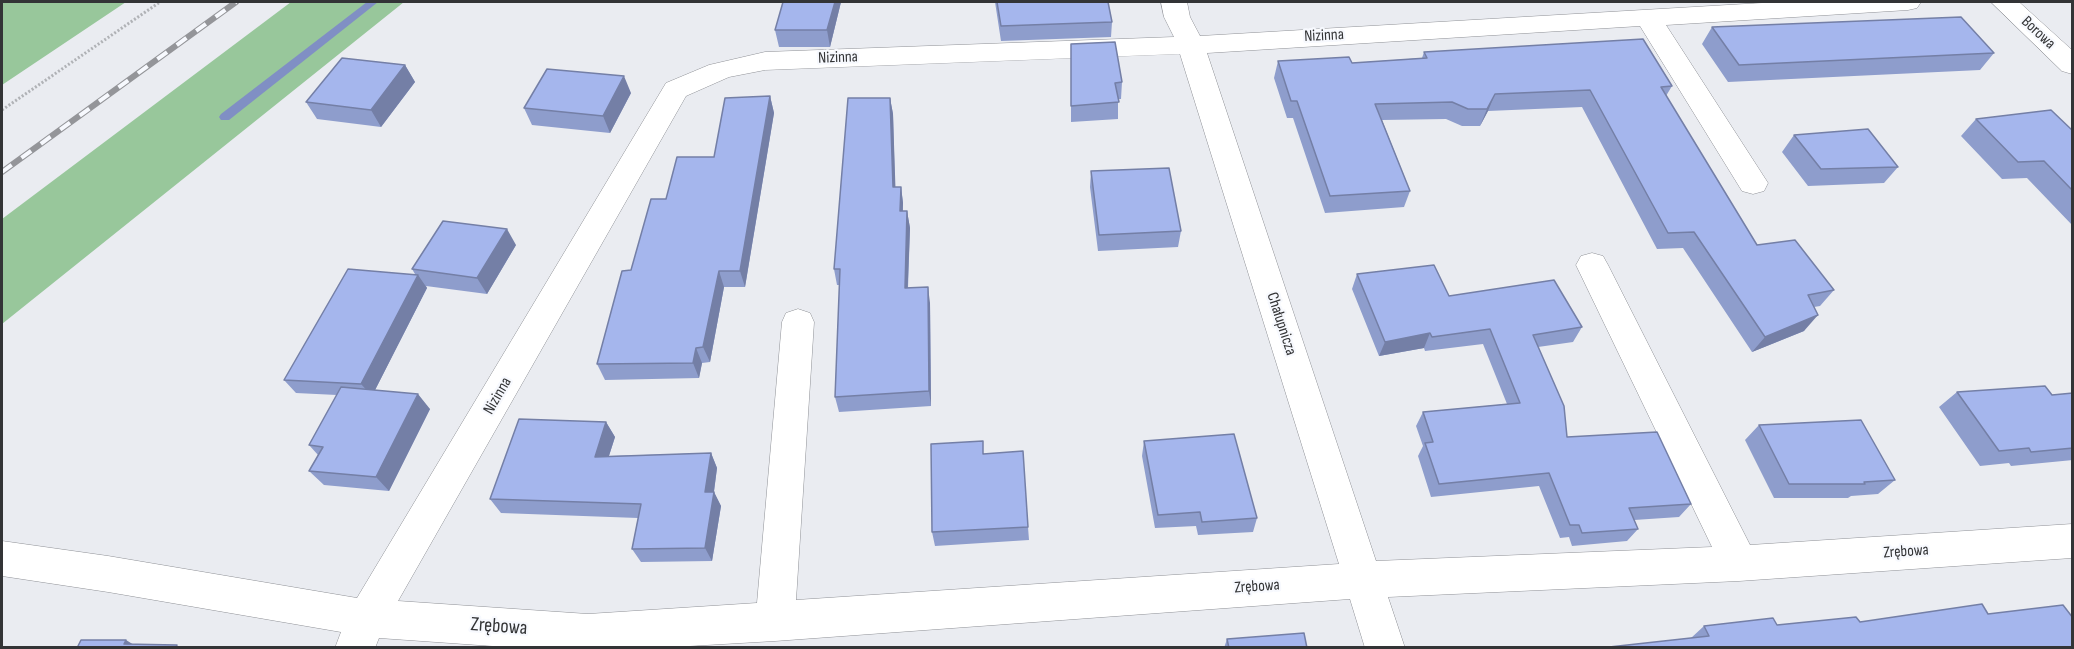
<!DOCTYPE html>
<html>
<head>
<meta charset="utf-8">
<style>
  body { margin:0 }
  #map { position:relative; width:2074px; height:649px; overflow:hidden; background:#eaecf1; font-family:"Sofia Sans Condensed",sans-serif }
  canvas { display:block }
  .frame { position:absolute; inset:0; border:3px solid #333436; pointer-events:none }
</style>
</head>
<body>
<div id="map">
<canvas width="2074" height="649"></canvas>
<div class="frame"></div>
</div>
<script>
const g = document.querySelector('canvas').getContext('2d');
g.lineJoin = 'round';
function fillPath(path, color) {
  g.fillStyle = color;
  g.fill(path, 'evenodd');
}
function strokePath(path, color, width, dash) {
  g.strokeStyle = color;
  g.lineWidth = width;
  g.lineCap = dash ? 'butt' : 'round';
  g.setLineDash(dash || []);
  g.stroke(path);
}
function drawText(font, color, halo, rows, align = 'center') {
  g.font = font + ' "Sofia Sans Condensed",sans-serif';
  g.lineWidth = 4.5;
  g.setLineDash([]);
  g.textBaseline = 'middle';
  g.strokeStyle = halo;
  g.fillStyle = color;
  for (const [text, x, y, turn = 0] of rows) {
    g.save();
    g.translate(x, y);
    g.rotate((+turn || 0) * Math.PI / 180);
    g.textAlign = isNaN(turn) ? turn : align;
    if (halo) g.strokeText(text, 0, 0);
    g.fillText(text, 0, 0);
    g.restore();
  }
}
fillPath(new Path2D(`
  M2 2H126L2 85Z
  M291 2H404L2 324V219Z`), '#98c79b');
fillPath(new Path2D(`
  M367 2H378L229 120H221L219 117 221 114Z`), '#808fc4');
const minor = new Path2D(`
  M1161 2H1187L1190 17 1200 36 1779 2H1921L1917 8 1908 10 1666 25 1768 183 1764 191 1753 194 1742 191 1640 26 1207 53 1376 561 1712 547 1576 265 1581 256 1592 253 1603 256 1608 265 1750 545 2072 524V558L1739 581 1388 597 1405 648H1365L1350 599 775 641 655 648H521L379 638 375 648H335L341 632 108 592 2 576V541L108 556 357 598 666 83 709 65 765 52 1174 37 1164 17ZM1180 54 1339 564 796 600 814 322 810 313 798 309 786 313 782 322 757 603 588 614 398 601 686 96 729 77 765 70Z
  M1991 2H2019L2072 50V74L2062 71Z`);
strokePath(minor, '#8f9196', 1);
strokePath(new Path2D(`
  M2 110 160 2`), '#b0b2b6', 3, [2, 2]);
fillPath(minor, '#fff');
const rail = new Path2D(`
  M2 172 236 2`);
strokePath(rail, '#949599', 6);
strokePath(rail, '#f7f9fe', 4, [12]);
fillPath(new Path2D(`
  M841 2 830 47H779L775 30Z
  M995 2H1108L1112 22 1111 37 1001 41Z
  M1712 27 1994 53 1980 70 1728 82 1702 44Z
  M1071 44 1122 82 1121 99H1118V119L1071 122Z
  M1424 52 1672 86 1666 96 1757 245 1834 290 1820 306 1814 307 1804 331 1752 352 1683 248 1657 249 1582 107 1488 111 1480 126H1462L1446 119 1382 120 1410 191 1404 207 1325 213 1293 118H1287L1274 78 1278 61 1352 63 1422 58Z
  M405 65 415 82 381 127 317 119 306 102Z
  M631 93 610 133 532 125 524 108Z
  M770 96 774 113 745 287H724L710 362 702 363 699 378 605 380 597 364 631 270 666 199 714 157Z
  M890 98 893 114 895 187H901L903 203V211H907L910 228 908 288 930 303 931 406 839 412 835 397 840 285H837L834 269Z
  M1976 119 2073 131V226L2027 178 2002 179 1961 136Z
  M1794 135 1898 167 1884 183 1808 186 1782 152Z
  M1091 171 1181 231 1178 247 1098 251 1090 187Z
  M516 245 487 294 426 286 427 288 375 390 430 409 389 491 324 485 309 471 318 455 309 445 337 395 296 393 284 380 415 274 412 269Z
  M1357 274 1582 327 1573 342 1538 347 1567 437 1691 504 1679 517 1634 520 1638 529 1627 541 1572 546 1569 537 1560 538 1539 486 1431 497 1418 456 1423 446 1416 426 1423 412 1507 404 1483 344 1425 351 1424 348 1379 356 1352 289Z
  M1957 392 2052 395 2073 393V460L2011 466 2009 463 1980 466 1939 407Z
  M606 422 615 437 609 456 711 453 717 468 714 492 721 506 712 561 641 562 632 549 638 518 501 513 490 499Z
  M1759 425 1895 480 1878 494 1851 496 1848 498H1774L1745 440Z
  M1144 441 1257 518 1253 532 1198 535 1196 526 1155 528 1142 456Z
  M984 454 1028 527 1029 540 935 546 932 532Z
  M1988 614 1691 638 1704 626 1777 625 1860 622Z
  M1227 639 1307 648H1224Z`), '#8e9dcc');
fillPath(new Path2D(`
  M835 2H841L830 47 827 30Z
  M405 65 415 82 381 127 371 110Z
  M624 76 631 93 610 133 603 116Z
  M1495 94 1488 111 1480 126 1487 109Z
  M770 96 774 113 745 287 740 271Z
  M890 98 893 114 896 204 893 187Z
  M901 187 903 203 902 228 900 211Z
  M907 211 910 228 907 304 905 288Z
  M507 229 516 245 487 294 477 278Z
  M719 271 724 287 710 362 703 347Z
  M418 275 427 288 372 396 361 384Z
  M928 287 930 303 931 406 929 391Z
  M1818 315 1804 331 1752 352 1765 337Z
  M1430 333 1424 348 1379 356 1385 342Z
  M696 348 702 363 699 378 693 363Z
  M418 394 430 409 389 491 376 477Z
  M606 422 615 437 604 471 595 457Z
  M711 453 717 468 713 498 714 492 721 506 712 561 705 548V492Z
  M126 640 139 648 124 644Z`), '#747fa6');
const building = new Path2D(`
  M783 2H835L827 30H775Z
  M997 2H1108L1112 22 1001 26Z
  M1961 17 1994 53 1739 65 1712 27Z
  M1643 39 1672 86 1661 87 1757 245 1795 240 1834 290 1808 295 1818 315 1765 337 1694 232 1668 233 1590 90 1495 94 1487 109H1468L1452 102 1375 104 1410 191 1330 196 1297 101H1291L1278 61 1349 57 1352 63 1427 58 1424 52Z
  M1115 42 1122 82 1115 83 1119 102 1071 106V44Z
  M342 58 405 65 371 110 306 102Z
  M547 69 624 76 603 116 524 108Z
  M770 96 740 271H719L703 347 696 348 693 363 597 364 622 271 631 270 651 199H666L677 157H714L725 98Z
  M848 98H890L893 187H901L900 211H907L905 288 928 287 929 391 835 397 840 269H834Z
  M2051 110 2073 131V191L2044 161 2018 162 1976 119Z
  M1868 129 1898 167 1821 169 1794 135Z
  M1169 168 1181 231 1099 235 1091 171Z
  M443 221 507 229 477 278 412 269Z
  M1434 265 1449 296 1554 280 1582 327 1533 335 1564 406 1567 437 1657 432 1691 504 1629 508 1638 529 1582 533 1579 525H1570L1549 473 1439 484 1425 443 1433 442 1423 412 1520 403 1490 329 1432 337 1430 333 1385 342 1357 274Z
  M348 269 418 275 361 384 284 380Z
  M2045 386 2052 395 2073 393V448L2031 452 2029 448 1999 451 1957 392Z
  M341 387 418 394 376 477 309 471 323 447 309 445Z
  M519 419 606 422 595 457 711 453 705 492H714L705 548 632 549 641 504 490 499Z
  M1861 420 1895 480 1864 482 1865 484H1789L1759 425Z
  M1234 434 1257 518 1202 522 1200 512 1158 515 1144 441Z
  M983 441V454L1023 451 1028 527 932 532 931 444Z
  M1982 604 1988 614 2063 605 2073 618V648H1600L1709 636 1704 626 1773 618 1777 625 1856 617 1860 622Z
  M1304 633 1307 648H1229L1227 639Z
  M81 640H126L124 644 177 645 176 648H77Z`);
fillPath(building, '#a5b6ed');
strokePath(building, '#747fa6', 1.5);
drawText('16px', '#333436', '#f7f9fe', [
  ["Borowa",2038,33,43],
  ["Nizinna",1324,36,-3],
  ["Nizinna",838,58,-2],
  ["Chałupnicza",1281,324,72],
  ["Nizinna",498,396,-60],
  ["Zrębowa",1906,552,-4],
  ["Zrębowa",1257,587,-4]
]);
drawText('20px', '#333436', '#f7f9fe', [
  ["Zrębowa",499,627,4]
]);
</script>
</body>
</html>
